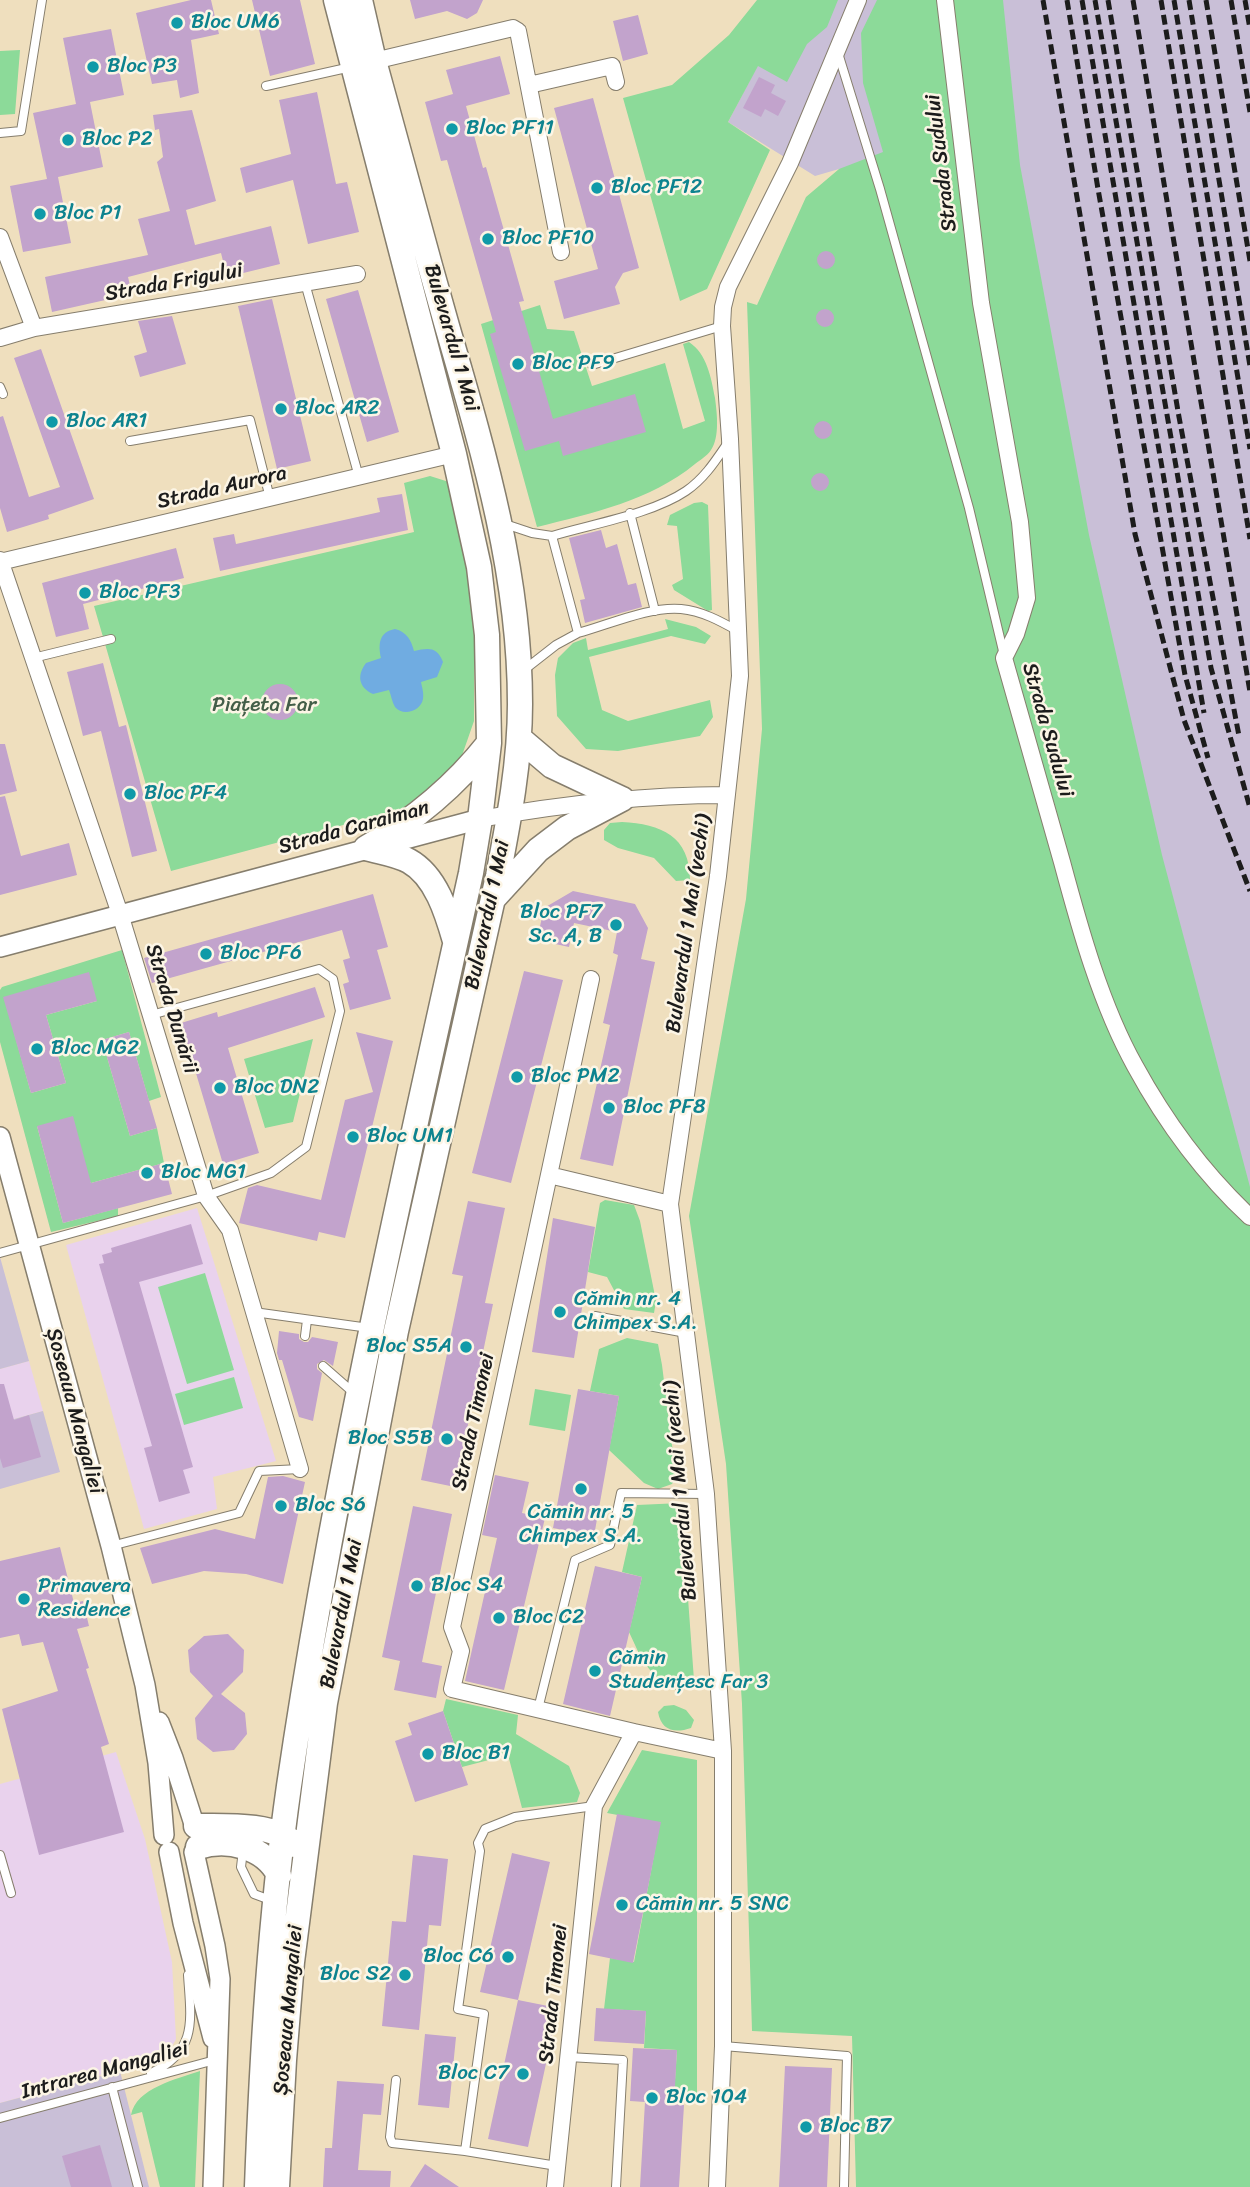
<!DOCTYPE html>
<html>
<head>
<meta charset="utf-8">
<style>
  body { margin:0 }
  canvas { display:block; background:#efdfbe }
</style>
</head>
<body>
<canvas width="1250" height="2187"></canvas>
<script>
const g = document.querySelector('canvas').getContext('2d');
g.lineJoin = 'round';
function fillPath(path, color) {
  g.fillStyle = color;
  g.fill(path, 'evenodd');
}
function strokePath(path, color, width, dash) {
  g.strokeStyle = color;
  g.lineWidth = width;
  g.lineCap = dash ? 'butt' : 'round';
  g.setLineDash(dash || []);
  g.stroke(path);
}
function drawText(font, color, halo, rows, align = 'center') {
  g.font = font + ' Sriracha,sans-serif';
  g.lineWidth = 5;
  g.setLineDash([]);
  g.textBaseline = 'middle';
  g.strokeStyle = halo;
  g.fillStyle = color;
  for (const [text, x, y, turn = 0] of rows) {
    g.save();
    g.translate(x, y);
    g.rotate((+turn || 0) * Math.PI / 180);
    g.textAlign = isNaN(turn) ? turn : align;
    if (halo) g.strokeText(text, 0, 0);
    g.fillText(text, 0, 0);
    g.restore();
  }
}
fillPath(new Path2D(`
  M197 1208 276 1461 213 1477 217 1509 144 1529 66 1245Z
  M29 1361 43 1411 0 1423V1369Z
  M116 1752 145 1839 172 1962 176 2039 166 2057 0 2103V1784Z`), '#e9d2ed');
fillPath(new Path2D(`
  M822 0H1250V1652L839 169 815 176 728 122 758 65 764 69Z
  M0 1257 29 1361 0 1369Z
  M43 1411 60 1472 0 1489V1423Z
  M120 2071 149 2187H0V2103Z`), '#c9bfd7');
fillPath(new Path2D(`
  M757 0H838L827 27 807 44 787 82 758 66 728 122 770 150 707 289 680 301 623 98 672 85 729 35Z
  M877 0H1003L1020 165 1089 535 1162 855 1250 1187V2187H856L852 2036 752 2031 742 1704 726 1464 689 1216 746 899 762 729 747 302 757 305 806 197 839 169 883 152 863 83 861 33Z
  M20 50 15 114 0 115V51Z
  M540 305 547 329 574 331 592 386 665 363 683 429 705 421 683 344 689 342C707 354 711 377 715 398 717 413 720 437 711 450 707 456 700 460 695 464 650 501 592 513 537 527L481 324Z
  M430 476 449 482 460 526 474 610V721L458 767 403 809 171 871 94 606 414 532 404 483Z
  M702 502 708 505 712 610 708 611 674 590 672 585 683 579 677 526 667 525 670 515 694 503Z
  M665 619 696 627 711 636 705 644 671 636 589 657 602 710 628 721 710 700 713 717 700 736 618 751 586 749 557 716 555 675 558 658 573 643 586 638 588 650 668 629Z
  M622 822C661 824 690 836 690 880L676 881 654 858 618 848 604 840V830L610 823Z
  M122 950 161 1097 149 1101 129 1032 102 1040 130 1136 157 1128 164 1163 91 1183 37 1126 63 1223 118 1208V1216L51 1232 0 1042V990L2 987ZM4 997 97 1001 46 1015 66 1083 31 1093Z
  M313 1039 293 1122 265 1128 244 1059Z
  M605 1200 634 1205 640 1221 656 1301 654 1313 624 1309 607 1277 588 1272 600 1203Z
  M205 1273 234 1370 187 1384 158 1287Z
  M627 1338 658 1344 662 1365 676 1477 672 1484 658 1489 644 1483 609 1450 619 1396 590 1391 599 1349Z
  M234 1377 243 1408 184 1425 175 1394Z
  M535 1389 571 1395 565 1431 529 1425Z
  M681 1503 694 1680 688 1688 676 1690 658 1680 642 1660 629 1632 642 1577 622 1572 637 1505Z
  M446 1699 518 1715 516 1734 569 1766 580 1793 577 1802 522 1808 508 1755 462 1767 443 1711Z
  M674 1705 686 1710 694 1720 691 1728C674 1734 661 1730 658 1712L664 1706Z
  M642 1750 697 1760V2097L674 2095 677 2050 644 2048 646 2011 604 2009 610 1958 634 1962 660 1823 607 1813Z
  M200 2071 195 2187H160L142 2112 131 2115C136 2088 177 2079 200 2071Z`), '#8cda99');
fillPath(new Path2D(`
  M395 629C407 632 411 640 414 651 428 648 437 646 443 662L437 677 421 682C422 687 424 693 423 699 421 711 403 717 395 707 392 702 391 695 389 690L373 694C358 687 357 675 366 663L381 658C378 644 379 632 395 629Z`), '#70ace1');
fillPath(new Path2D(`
  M191 0H211L219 34 191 40 199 93 180 98 177 80 152 84 136 13Z
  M252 0H300L315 64 270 76Z
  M410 0H483L477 13 467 19 447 11 415 19Z
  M638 15 648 54 623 61 613 21Z
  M111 29 124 95 90 102 103 167 58 177 71 243 23 252 10 186 47 179 33 113 76 104 63 38Z
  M500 56 510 94 466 106 483 168 486 167 524 301 519 302 553 419 635 394 646 432 563 456 559 441 525 451 490 334 496 332 447 160 441 161 425 102 453 94 446 70Z
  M759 77 775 85 771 93 786 101 778 116 765 109 761 117 743 108Z
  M317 92 336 184 347 182 359 232 308 244 293 180 246 193 240 168 291 154 279 100Z
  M593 98 639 268 623 273 615 287 620 304 564 319 554 281 598 269 554 108Z
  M192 110 216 201 186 210 195 245 271 226 280 264 227 277 221 253 128 277 132 294 52 312 45 277 148 255 138 219 170 211 157 162 163 157 159 129 155 130 153 115Z
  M817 260a9 9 0 1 1 18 0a9 9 0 1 1-18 0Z
  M358 290 399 432 367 442 326 299Z
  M272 299 311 461 277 469 238 306Z
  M816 318a9 9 0 1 1 18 0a9 9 0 1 1-18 0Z
  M172 316 186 364 140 377 134 356 147 352 138 321Z
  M41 349 94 499 48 515 49 519 7 532 0 508V417L3 416 29 497 60 487 14 358Z
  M814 430a9 9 0 1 1 18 0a9 9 0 1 1-18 0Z
  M811 482a9 9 0 1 1 18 0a9 9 0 1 1-18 0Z
  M402 494 408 530 220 571 213 538 234 534 236 544 380 512 377 498Z
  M601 530 606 548 617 544 628 585 636 583 642 607 585 623 580 600 585 599 569 538Z
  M176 548 184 578 83 604 89 629 56 637 42 583Z
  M103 663 119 727 126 725 157 851 132 857 101 731 83 736 67 672Z
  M262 702a18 18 0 1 1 36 0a18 18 0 1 1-36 0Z
  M0 744H5L17 791 0 795Z
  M5 796 21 856 69 843 77 875 0 895V797Z
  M573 891 635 904 648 928 641 959 655 962 613 1166 580 1159 610 1025 603 1023 618 955 613 953 617 932 574 923 569 947 537 940 544 908Z
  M373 894 388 947 377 950 391 999 350 1010 343 984 349 982 343 960 350 958 342 930 152 983 144 958Z
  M524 971 563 980 511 1183 472 1173Z
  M89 972 97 1001 46 1015 66 1083 31 1093 3 997Z
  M315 987 325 1017 228 1048 259 1153 223 1164 181 1023 217 1012 218 1017Z
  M129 1032 157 1128 130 1136 102 1040Z
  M356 1032 393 1041 345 1238 319 1232 317 1241 239 1223 248 1188 257 1185 321 1200 345 1100 373 1092Z
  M73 1116 91 1183 164 1163 172 1194 63 1223 37 1126Z
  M468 1201 505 1208 485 1303 493 1304 455 1487 421 1480 463 1276 452 1274Z
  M553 1218 595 1227 574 1358 532 1352Z
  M191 1224 203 1264 139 1282 193 1467 183 1470 190 1493 159 1502 144 1448 152 1446 99 1264 104 1263 102 1255 112 1252 111 1248Z
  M279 1331 299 1334V1339L304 1342H308L312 1337 338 1342 333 1366 324 1360 317 1364V1369L322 1373 313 1421 299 1417 282 1360H279L277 1353Z
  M0 1384H4L14 1420 29 1415 41 1457 3 1468 0 1458Z
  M578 1389 619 1396 594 1536 553 1528Z
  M495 1475 529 1482 522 1513 545 1518 504 1690 465 1681 497 1538 482 1535Z
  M283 1476 305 1482 283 1584 246 1574 204 1571 152 1584 140 1548 215 1529 255 1539 268 1477Z
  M413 1506 452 1514 422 1662 442 1666 436 1698 394 1690 400 1661 382 1657Z
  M60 1547 74 1603 83 1601 89 1626 77 1629 89 1668 86 1669 109 1744 101 1747 124 1832 39 1855 2 1709 58 1691 43 1642 22 1646 19 1634 0 1638V1561Z
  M595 1566 642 1577 610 1716 563 1704Z
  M228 1634 244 1650 243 1672 221 1694 245 1713 247 1734 234 1750 213 1752 197 1739 195 1718 213 1696 190 1672 188 1650 204 1636Z
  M443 1711 468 1785 415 1802 395 1741 412 1735 408 1723Z
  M617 1814 661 1822 633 1963 589 1954Z
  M512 1853 550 1862 518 2000 480 1992Z
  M413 1855 448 1859 441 1926 429 1925 419 2030 382 2026 392 1921 406 1922Z
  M518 2000 558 2008 528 2147 488 2139Z
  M596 2008 646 2011 644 2044 594 2041Z
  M425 2034 456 2037 449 2108 418 2105Z
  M633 2048 677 2050 674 2104 684 2105 679 2187H640L645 2102 630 2101Z
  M785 2066 832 2068 827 2187H779Z
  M337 2081 384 2084 381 2115 363 2114 358 2170 391 2171 390 2187H323L325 2148H332Z
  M100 2145 112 2187H71L62 2156Z
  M425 2164 459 2187H410Z`), '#c2a3cc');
const service = new Path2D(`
  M838 53 880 189 969 508 1004 655
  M266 86 351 67
  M0 133 21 131 42 0
  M305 283 359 477
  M592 365 722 326
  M0 387 3 394
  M130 441 250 420 270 498
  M630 513 655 611
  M505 524 532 533 552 536 578 633 556 645 524 670
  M552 536C592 524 652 514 686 491 705 478 716 460 729 441
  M578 633C608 625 650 606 681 609 702 611 720 621 738 631
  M33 658 111 639
  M0 1253 206 1196 271 1173 306 1147 340 1011 333 979 319 969 151 1015
  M254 1312 369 1328
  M595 1316 686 1333
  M305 1336 307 1320
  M323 1366 355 1394
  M111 1546 239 1513 259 1471 300 1469
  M538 1709 575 1560 610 1545 621 1493 706 1494
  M243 1850 241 1867 254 1894 273 1901
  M0 1855 11 1893
  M723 2046 847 2056 844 2187
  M568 2057 623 2060 616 2187
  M151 2073C198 2051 191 2020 188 1975
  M396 2080 390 2137 392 2143 465 2151
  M112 2087 138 2187
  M0 2118 215 2060
  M557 2166 465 2151 484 2014 458 2009 480 1851 478 1843 485 1829 515 1817 594 1806`);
const minor = new Path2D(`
  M945 0 981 303 1020 522 1027 598 1016 634 1004 658C1023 726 1043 794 1062 862 1080 929 1101 1005 1135 1066 1165 1121 1204 1174 1250 1217
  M374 61 513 28 518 31 561 252
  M529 85 612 66 616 82
  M0 237 34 328
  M0 338 34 328 357 274
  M0 560 120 914 206 1196 230 1230 300 1469
  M0 562 454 454
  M480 819C562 804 644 795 727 795
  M591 979 452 1627 461 1651 452 1689 634 1732
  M549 1175 670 1204
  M555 2187 594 1806 634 1732 723 1751
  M717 2187 723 2046V1751L706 1494 670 1204 718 876 740 676 730 439 722 326 723 307 728 287 790 163 858 0`);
const tertiary = new Path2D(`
  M0 947 480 819
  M0 1137 111 1546 145 1685 158 1763 164 1835
  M159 1722 173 1758 194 1824
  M169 1852 183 1923 213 2038
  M194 1852 215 1946 220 1979 213 2187`);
const primary = new Path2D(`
  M519 738 552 766 622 799
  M366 848C413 821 456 785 489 743
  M366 848C380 852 396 854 409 861 436 876 447 913 455 941
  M494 898 538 850 567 828 622 799
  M196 1826C223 1826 277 1823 295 1845
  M198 1847C227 1838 264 1846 279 1875
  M257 2187C262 2053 270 1919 289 1786 334 1479 404 1176 471 873L480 819 489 743 487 635 479 567 454 454 336 0
  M277 2187 284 2060 292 1962 325 1703 396 1331 498 876C509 819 520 762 520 704 520 573 483 450 447 326 422 238 398 150 374 61L360 0`);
strokePath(service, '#867e6d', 10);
strokePath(minor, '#867e6d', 18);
strokePath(tertiary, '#867e6d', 22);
strokePath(primary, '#867e6d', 27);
strokePath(service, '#fff', 8);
strokePath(minor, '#fff', 16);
strokePath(tertiary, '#fff', 19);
strokePath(primary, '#fff', 24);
strokePath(new Path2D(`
  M1043 0 1135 534 1184 720 1250 891
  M1067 0 1098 189 1185 675 1208 758
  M1082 0 1204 713
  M1095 0 1211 668 1250 808
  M1108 0 1179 417 1239 736
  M1133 0 1250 692
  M1161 0 1250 539
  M1174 0 1250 449
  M1189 0 1250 366
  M1206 0 1250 261
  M1231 0 1250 112
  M1245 0 1250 29`), '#1c1c1c', 5, [10, 5]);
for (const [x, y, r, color] of [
  [177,23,7,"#0f9aa8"],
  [93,67,7,"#0f9aa8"],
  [452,129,7,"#0f9aa8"],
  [68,140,7,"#0f9aa8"],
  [597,188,7,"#0f9aa8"],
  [40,214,7,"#0f9aa8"],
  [488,239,7,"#0f9aa8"],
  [518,364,7,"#0f9aa8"],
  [281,409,7,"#0f9aa8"],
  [52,422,7,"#0f9aa8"],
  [85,593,7,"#0f9aa8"],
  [130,794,7,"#0f9aa8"],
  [616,925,7,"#0f9aa8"],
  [206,954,7,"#0f9aa8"],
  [37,1049,7,"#0f9aa8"],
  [517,1077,7,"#0f9aa8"],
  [220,1088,7,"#0f9aa8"],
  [609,1108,7,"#0f9aa8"],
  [353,1137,7,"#0f9aa8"],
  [147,1173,7,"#0f9aa8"],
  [560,1312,7,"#0f9aa8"],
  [466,1347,7,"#0f9aa8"],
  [447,1439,7,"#0f9aa8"],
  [581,1489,7,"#0f9aa8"],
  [281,1506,7,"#0f9aa8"],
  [417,1586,7,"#0f9aa8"],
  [24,1599,7,"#0f9aa8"],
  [499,1618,7,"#0f9aa8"],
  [595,1671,7,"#0f9aa8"],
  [428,1754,7,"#0f9aa8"],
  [622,1905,7,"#0f9aa8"],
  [508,1957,7,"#0f9aa8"],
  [405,1975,7,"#0f9aa8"],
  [523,2074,7,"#0f9aa8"],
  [652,2098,7,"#0f9aa8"],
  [806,2127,7,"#0f9aa8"]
]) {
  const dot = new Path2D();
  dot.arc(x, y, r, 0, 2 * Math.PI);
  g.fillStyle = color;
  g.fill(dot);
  strokePath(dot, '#fcf5e5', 2.5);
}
drawText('21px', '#0d838f', '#fcf5e5', [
  ["Bloc UM6",191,23],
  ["Bloc P3",107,67],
  ["Bloc PF11",466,129],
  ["Bloc P2",82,140],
  ["Bloc PF12",611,188],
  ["Bloc P1",54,214],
  ["Bloc PF10",502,239],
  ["Bloc PF9",532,364],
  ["Bloc AR2",295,409],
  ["Bloc AR1",66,422],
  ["Bloc PF3",99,593],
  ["Bloc PF4",144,794],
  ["Bloc PF7",602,913,"right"],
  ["Sc. A, B",602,937,"right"],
  ["Bloc PF6",220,954],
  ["Bloc MG2",51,1049],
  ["Bloc PM2",531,1077],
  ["Bloc DN2",234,1088],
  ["Bloc PF8",623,1108],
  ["Bloc UM1",367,1137],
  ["Bloc MG1",161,1173],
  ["Cămin nr. 4",574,1300],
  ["Chimpex S.A.",574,1324],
  ["Bloc S5A",452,1347,"right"],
  ["Bloc S5B",433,1439,"right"],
  ["Bloc S6",295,1506],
  ["Cămin nr. 5",581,1513,"center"],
  ["Chimpex S.A.",581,1537,"center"],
  ["Bloc S4",431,1586],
  ["Primavera",38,1587],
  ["Residence",38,1611],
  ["Bloc C2",513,1618],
  ["Cămin",609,1659],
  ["Studențesc Far 3",609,1683],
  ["Bloc B1",442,1754],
  ["Cămin nr. 5 SNC",636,1905],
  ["Bloc C6",494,1957,"right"],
  ["Bloc S2",391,1975,"right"],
  ["Bloc C7",509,2074,"right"],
  ["Bloc 104",666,2098],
  ["Bloc B7",820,2127]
], 'left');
drawText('21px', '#1c1c1c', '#fcf5e5', [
  ["Strada Sudului",942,163,-97],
  ["Strada Frigului",174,283,-10],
  ["Bulevardul 1 Mai",451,338,74],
  ["Strada Aurora",222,488,-13],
  ["Strada Sudului",1047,730,74],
  ["Strada Caraiman",354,828,-15],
  ["Bulevardul 1 Mai",488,915,-78],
  ["Bulevardul 1 Mai (vechi)",689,924,-82],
  ["Strada Dunării",171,1009,73],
  ["Șoseaua Mangaliei",74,1411,75],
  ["Strada Timonei",474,1422,-78],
  ["Bulevardul 1 Mai (vechi)",681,1491,-95],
  ["Bulevardul 1 Mai",342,1614,-79],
  ["Strada Timonei",554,1994,-84],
  ["Șoseaua Mangaliei",289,2010,-85],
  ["Intrarea Mangaliei",105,2071,-15]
]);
drawText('21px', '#435e48', '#fcf5e5', [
  ["Piațeta Far",264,706]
]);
</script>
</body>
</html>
